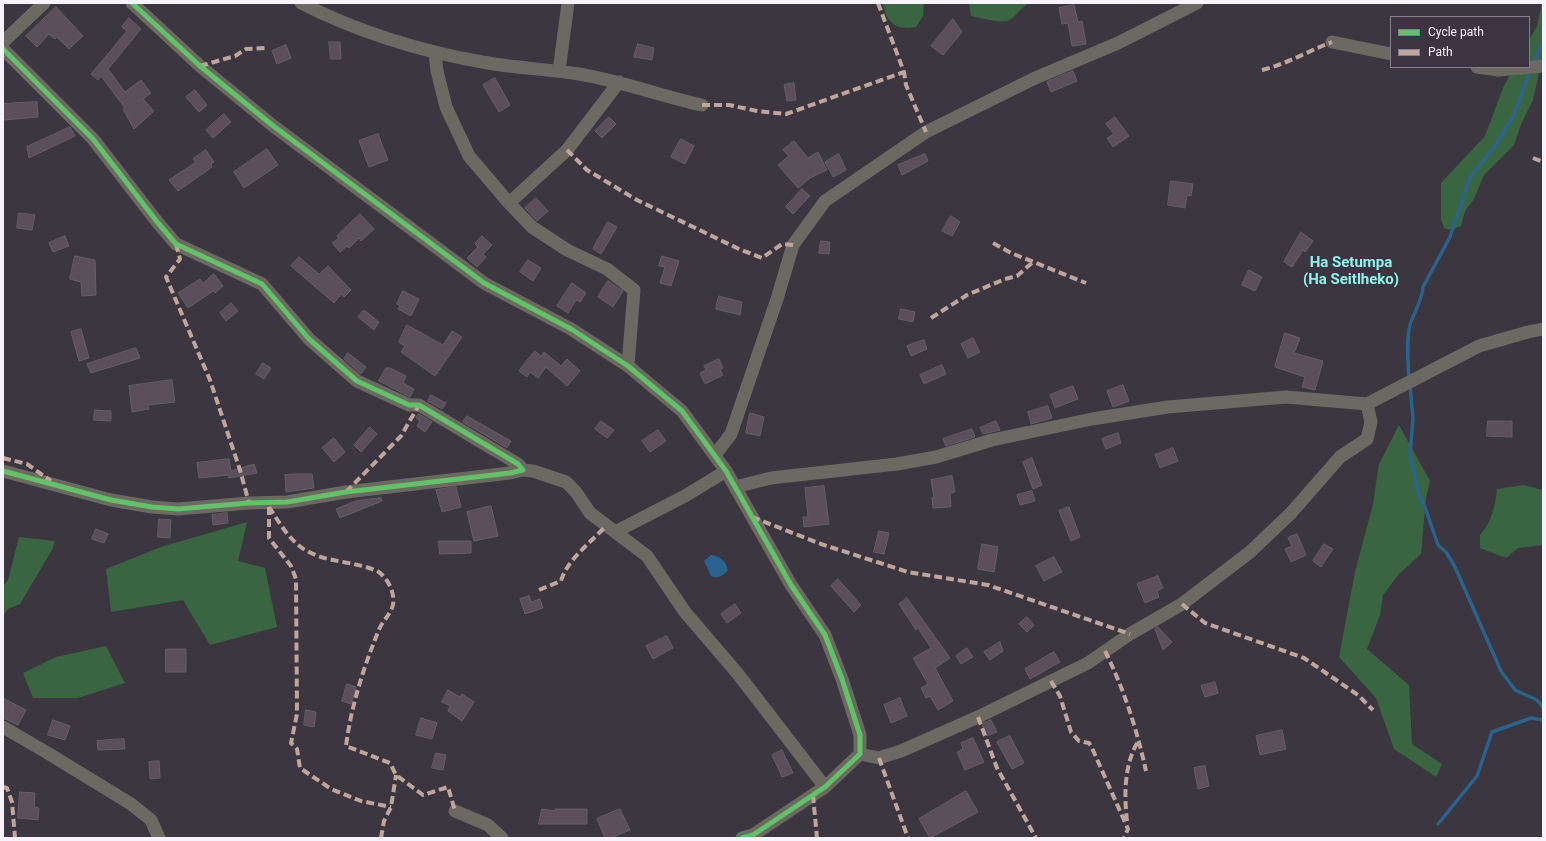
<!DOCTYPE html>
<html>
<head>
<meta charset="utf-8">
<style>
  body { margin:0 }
  #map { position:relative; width:1546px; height:841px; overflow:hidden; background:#3b3640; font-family:Roboto,sans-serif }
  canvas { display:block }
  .frame { position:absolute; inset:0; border:4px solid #f8f2fd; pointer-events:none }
  .legend { position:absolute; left:1390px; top:16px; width:140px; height:52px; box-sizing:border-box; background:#3c3343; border:1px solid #877f8d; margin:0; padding:5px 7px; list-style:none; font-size:12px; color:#f8f2fd }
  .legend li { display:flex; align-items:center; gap:8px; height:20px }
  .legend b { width:20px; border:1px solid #877f8d }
</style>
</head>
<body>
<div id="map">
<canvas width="1546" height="841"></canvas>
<div class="frame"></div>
<ul class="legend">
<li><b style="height:5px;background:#61c268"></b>Cycle path</li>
<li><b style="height:5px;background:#c0a59a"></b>Path</li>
</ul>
</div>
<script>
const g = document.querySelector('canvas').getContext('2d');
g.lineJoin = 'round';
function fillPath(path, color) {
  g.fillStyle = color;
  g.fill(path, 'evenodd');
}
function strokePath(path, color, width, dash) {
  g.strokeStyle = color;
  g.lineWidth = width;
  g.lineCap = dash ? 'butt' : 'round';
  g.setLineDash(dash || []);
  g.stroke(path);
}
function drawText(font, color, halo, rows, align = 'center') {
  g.font = font + ' Roboto,sans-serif';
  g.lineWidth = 3;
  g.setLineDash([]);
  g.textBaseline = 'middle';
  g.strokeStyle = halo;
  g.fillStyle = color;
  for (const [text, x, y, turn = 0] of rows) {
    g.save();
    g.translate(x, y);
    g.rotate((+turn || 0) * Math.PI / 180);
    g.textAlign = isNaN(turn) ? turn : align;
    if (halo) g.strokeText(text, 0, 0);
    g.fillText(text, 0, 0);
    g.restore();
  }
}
fillPath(new Path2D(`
  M883 3H924L923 16 916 27C896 31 886 23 883 3Z
  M969 3H1029C1021 8 1015 18 1007 21 1001 23 978 18 971 16Z
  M1542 3H1543V55L1533 100 1522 122 1514 145 1484 175 1474 199 1465 211 1461 226 1452 230 1444 228 1441 219V183L1485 136 1503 88 1514 67H1529V40L1537 26Z
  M1399 425 1430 481 1426 498 1421 554 1399 574 1383 595 1380 615 1367 649 1409 685 1412 744 1442 764 1436 777 1394 749 1376 698 1339 657 1355 572 1373 504 1379 464Z
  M1524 485 1543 490V545L1518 548 1506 558 1480 548V535C1492 521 1495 507 1497 489Z
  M247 522 238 561 265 568 277 627 210 645 183 600 111 612 106 569 161 547Z
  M19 537 55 541 52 550 20 604 8 609 3 616V586L8 580Z
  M106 646 125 683 78 698H33L23 673 56 657Z`), '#3a6541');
fillPath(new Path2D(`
  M711 555C720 556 726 561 728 570 724 575 718 580 711 576L704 561Z`), '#29638e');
strokePath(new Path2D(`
  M1533 63 1543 43
  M1409 379C1408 362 1406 342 1410 325 1414 312 1422 301 1423 287L1450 237 1470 177 1494 148 1514 115 1530 71
  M1410 385 1413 418 1410 455 1419 496 1425 507 1438 545 1446 552 1455 567 1501 671 1515 690 1537 700 1543 707
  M1438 824 1477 776 1492 732 1531 718 1543 720`), '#29638e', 3.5);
const building = new Path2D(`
  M1074 5 1078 22 1082 21 1086 44 1072 46 1068 23 1062 24 1059 8Z
  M56 7 83 36 69 49 57 37 55 39 49 34 37 47 26 36Z
  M129 18 141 29 108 69 125 92 141 80 151 93 143 99 154 111 134 129 123 109 125 108 101 76 98 80 91 74 127 31 122 27Z
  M953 19 962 32 943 55 931 46Z
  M329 42H340L341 59H331Z
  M638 44 654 48 652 60 634 57Z
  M286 45 291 58 277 64 272 51Z
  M1073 71 1077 81 1051 92 1047 82Z
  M495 78 510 105 499 112 483 85Z
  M794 83 796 100 787 101 784 85Z
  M195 90 207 105 199 112 186 97Z
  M37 102 38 117 3 120V104Z
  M224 114 231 122 213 138 206 130Z
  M609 117 616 124 602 138 595 131Z
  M1115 117 1129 136 1113 147 1107 138 1114 134 1106 124Z
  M70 127 75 136 29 158 27 147Z
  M378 134 388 160 369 167 359 141Z
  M681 139 694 146 685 164 671 157Z
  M794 141 808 158 818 152 827 170 810 178 798 188 778 165 789 156 783 150Z
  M267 149 278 165 244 188 234 172Z
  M206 150 214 162 211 164 212 167 178 191 169 180 196 162 193 159Z
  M839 154 846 170 833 177 825 162Z
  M925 154 928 161 902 175 898 165Z
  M1171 181 1193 184 1191 196 1187 195 1185 208 1168 205Z
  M802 189 810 196 793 214 786 207Z
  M536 198 548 211 537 221 525 208Z
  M19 213 35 215 32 230 17 228Z
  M360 214 374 229 361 241 359 238 349 248 347 246 340 252 332 243 339 238 337 236Z
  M951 216 960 222 952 236 942 231Z
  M608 222 617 227 601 254 593 249Z
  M1301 232 1313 241 1305 252 1303 250 1292 267 1284 262Z
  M65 236 69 246 53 252 49 243Z
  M482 236 492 245 483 254 486 257 477 267 467 258 478 247 475 244Z
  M821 241 830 242 829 254 819 253Z
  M75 256 95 260 96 295 82 296 81 282 70 279Z
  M662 256 679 261 671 286 660 283 665 267 659 266Z
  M299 257 319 274 328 266 351 290 344 297 341 294 334 303 291 266Z
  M528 260 541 268 533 281 520 272Z
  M1249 270 1262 277 1255 291 1242 285Z
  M214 274 223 286 215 293 213 291 188 308 178 293 200 279 203 283Z
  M608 281 623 291 613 307 598 297Z
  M572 283 586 293 580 302 576 300 568 313 557 306Z
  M403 291 419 299 411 316 398 309 400 306 397 304Z
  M719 296 742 302 740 315 716 309Z
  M231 303 238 311 226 321 220 313Z
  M901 309 915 312 913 322 899 319Z
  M364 310 379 322 374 330 358 317Z
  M407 325 443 345 452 331 462 337 435 376 401 352 405 346 399 342Z
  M81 329 89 358 79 361 71 332Z
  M1285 333 1300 338 1294 353 1323 361 1315 390 1302 387 1305 377 1275 367Z
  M973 338 980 352 968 358 961 344Z
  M924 340 927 349 911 356 907 346Z
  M136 348 140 358 91 373 87 364Z
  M535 351 541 356 544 352 561 366 567 359 580 371 567 386 546 367 538 378 530 372 527 377 519 371Z
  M348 353 366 367 361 374 344 359Z
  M719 359 723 368 720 370 723 375 705 384 700 373 706 370 704 366Z
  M263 363 271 368 264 379 256 374Z
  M942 365 946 374 924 384 920 375Z
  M386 368H390L406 376 403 383 414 389 410 397 379 381Z
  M172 380 175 402 148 405 149 409 132 412 129 386Z
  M1123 385 1129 401 1113 407 1107 391Z
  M1073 386 1078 399 1055 408 1050 395Z
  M431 395 446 403 442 409 428 401Z
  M1048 406 1052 418 1031 424 1028 412Z
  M95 410 111 411V421L94 420Z
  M750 413 764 417 760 436 746 433Z
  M419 414 432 422 425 432 417 426 420 421 416 418Z
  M467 416 511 441 507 448 463 422Z
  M601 421 614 430 607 438 595 429Z
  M996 421 1000 430 983 434 980 428Z
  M1488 421H1512V437L1487 436Z
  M370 427 377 434 361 452 354 445Z
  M972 429 975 437 946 446 943 439Z
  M658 430 666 441 650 452 642 441Z
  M1118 433 1121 443 1106 449 1102 439Z
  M334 438 345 452 334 462 322 448Z
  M1173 448 1178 461 1160 468 1155 455Z
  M1032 458 1042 485 1033 489 1023 462Z
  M229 459 231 471 254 464 257 473 229 478 228 475 199 478 197 463Z
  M297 474H312L314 488 286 492 285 475Z
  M952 476 955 492 950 493 951 507 933 508 932 498H934L931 480Z
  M824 486 829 524 804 527 803 517H808L805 488Z
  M456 487 461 507 442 512 436 490Z
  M1032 491 1035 501 1020 505 1017 495Z
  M381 498 382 501 340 518 336 509 356 501Z
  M491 506 498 536 474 541 467 512Z
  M1069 507 1080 537 1071 541 1059 511Z
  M227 513 228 523 213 525 212 515Z
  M159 519 171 520 170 538 158 537Z
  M96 529 108 534 104 543 92 539Z
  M879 531 889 533 884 554 874 552Z
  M1297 534 1306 555 1291 562 1285 549 1292 546 1288 538Z
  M439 541H471V553L440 554Z
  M982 544 998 547 994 572 978 569Z
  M1324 544 1333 549 1321 567 1313 561Z
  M1054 557 1062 572 1044 581 1036 566Z
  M1158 576 1163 588 1157 591 1159 597 1145 603 1137 584Z
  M838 579 861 605 854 612 831 586Z
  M529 596 531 602 540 599 543 608 525 614 520 599Z
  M907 598 950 658 935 668 953 701 938 710 930 696 926 698 921 688 928 684 913 658 931 648 918 628 916 630 899 604Z
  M735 604 741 613 727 623 721 614Z
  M1027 617 1034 625 1027 632 1019 624Z
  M1158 627 1172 642 1163 650 1155 629Z
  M667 636 673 648 653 659 646 646Z
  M1000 642 1003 651 990 660 984 652Z
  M967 648 973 657 961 664 956 656Z
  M166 649H186V672H166Z
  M1054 652 1060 662 1030 679 1025 669Z
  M1215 682 1218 693 1205 697 1201 686Z
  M347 684 356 687 351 704 342 701Z
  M448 690 460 697 462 694 474 702 462 721 448 711 450 706 442 702Z
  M3 698 26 710 18 725 3 718Z
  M900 698 907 716 891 723 884 705Z
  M306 710 316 712 314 727 304 725Z
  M421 718 437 723 432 739 416 735Z
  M53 720 70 726 65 740 48 735Z
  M991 720 997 732 987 736 982 724Z
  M1282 730 1286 749 1260 755 1256 736Z
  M1010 736 1024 763 1012 769 997 742Z
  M973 738 984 762 965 770 957 752 963 749 961 743Z
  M124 739 125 749 98 750 97 741Z
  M782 750 793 773 782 777 772 755Z
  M436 753 446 755 443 770 432 768Z
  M159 761 160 778 150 779 149 762Z
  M1205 766 1209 786 1198 789 1194 768Z
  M966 791 978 812 930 838 919 819Z
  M20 792 35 793 34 807 39 808 38 820 18 818Z
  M542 809 555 811V809H587V824H539Z
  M620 809 630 830 611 838H605L597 819Z`);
fillPath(building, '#5b4f5b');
strokePath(building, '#655f66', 1);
strokePath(new Path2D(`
  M132 3 200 66 272 125 484 283 571 329 628 366 682 411 726 471 791 585 825 635 842 679 860 735V754L825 787 753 835 742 838
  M301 3C358 32 420 51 482 62 514 68 547 69 579 74 621 81 661 96 702 105
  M3 42 44 3
  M1332 42 1391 54
  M3 49 93 139 158 223 176 244 262 284 309 339 357 381 409 405H419L518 464 523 470 510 473 346 492 287 502 249 503 178 509 152 507 111 500 3 471
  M435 52 437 71 446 107 469 156 509 203 532 227 567 250 607 269 634 290 628 366
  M1477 67 1498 70 1543 66
  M559 71 568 3
  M509 203 567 150 619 82
  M715 455 731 434 777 299 793 245 825 201 926 132 1033 79 1118 43 1197 3
  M523 470 533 471 566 482 576 492 590 513 647 556 685 612 738 674 825 787
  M735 487 771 478 897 464 936 457 992 440 1092 419 1168 407 1286 397 1367 404 1479 346 1528 332 1543 329
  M615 532 685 496 726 471
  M3 727 46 752 131 804 151 820 159 838
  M860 754 879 758 901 751 978 717 1088 663 1130 634 1182 604 1250 552 1291 513 1340 457 1367 439 1371 422 1367 404
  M455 811 488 825 502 838`), '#6c6862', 13);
strokePath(new Path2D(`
  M878 3 904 72 906 85 926 132
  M200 66 235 56 246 49 265 48
  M1262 70C1287 64 1308 51 1332 42
  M702 105H729L757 111 786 114 904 72
  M567 150 587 170 637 200 739 249 762 258 782 244 793 245
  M1533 158 1543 162
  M993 243 1011 253 1086 283
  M176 244 180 259 166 277 210 380 240 470 249 503
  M931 318 967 295 1005 279 1017 276 1033 262
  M3 458 27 464 51 481
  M346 492 401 436 419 405
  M269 507C279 522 290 542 307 551 328 563 355 561 377 571 388 577 397 596 392 608 388 617 381 623 378 632 363 669 351 707 346 746L390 763 396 775 423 795 448 787 455 811
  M269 507V538L291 566 296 579 297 714 291 743 297 749 300 768 331 789 361 801 391 807
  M752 517 821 544 908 572 988 585 1130 634
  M539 590 561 581C566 561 592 541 606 526
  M1182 604 1205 623 1304 658 1358 695 1373 710
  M1105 651C1124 689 1137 730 1146 771
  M1051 681 1060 696 1071 732 1079 741 1089 743 1092 748 1128 829 1124 838
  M978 717 997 768 1036 838
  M879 758 908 838
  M3 787 7 788 12 802 15 838
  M813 795 817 838
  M1127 821C1124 795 1124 763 1139 740
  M381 838 384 821 391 807 396 775`), '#c0a59a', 4, [8, 4]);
strokePath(new Path2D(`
  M132 3 200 66 272 125 484 283 571 329 628 366 682 411 726 471 791 585 825 635 842 679 860 735V754L825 787 753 835 742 838
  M3 49 93 139 158 223 176 244 262 284 309 339 357 381 409 405H419L518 464 523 470 510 473 346 492 287 502 249 503 178 509 152 507 111 500 3 471`), '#61c268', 5);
drawText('bold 15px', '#8cf5e9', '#3c3343', [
  ["Ha Setumpa",1351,263],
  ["(Ha Seitlheko)",1351,280]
]);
</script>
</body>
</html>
